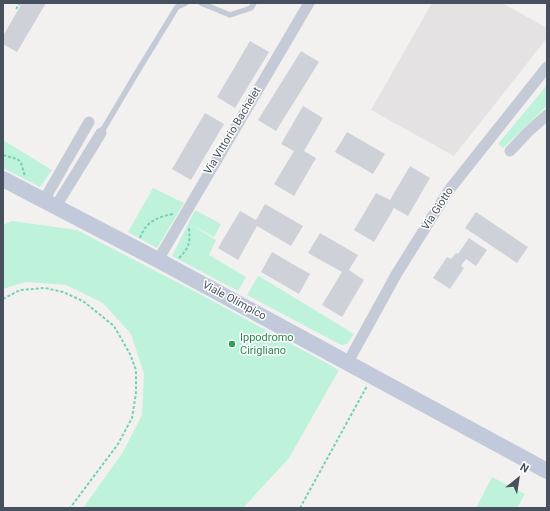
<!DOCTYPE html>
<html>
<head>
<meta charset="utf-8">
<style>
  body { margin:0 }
  #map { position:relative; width:550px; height:511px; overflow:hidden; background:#f3f1f0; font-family:Roboto,sans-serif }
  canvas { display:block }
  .frame { position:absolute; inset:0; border:4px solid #47505f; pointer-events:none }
  .north { position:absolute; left:498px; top:459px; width:40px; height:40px; -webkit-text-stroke:3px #fff; paint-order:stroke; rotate:30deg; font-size:11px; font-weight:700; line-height:16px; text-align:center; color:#47505f }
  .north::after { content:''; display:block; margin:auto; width:14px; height:18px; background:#47505f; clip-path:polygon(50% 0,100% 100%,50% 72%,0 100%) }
</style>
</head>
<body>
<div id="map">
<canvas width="550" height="511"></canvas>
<div class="frame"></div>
<div class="north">N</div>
</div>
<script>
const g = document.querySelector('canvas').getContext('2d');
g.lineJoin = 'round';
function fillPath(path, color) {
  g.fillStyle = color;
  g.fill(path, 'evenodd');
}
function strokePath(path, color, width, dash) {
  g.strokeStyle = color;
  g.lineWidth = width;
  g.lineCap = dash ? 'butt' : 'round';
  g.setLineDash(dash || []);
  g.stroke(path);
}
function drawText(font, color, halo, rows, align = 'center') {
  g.font = font + ' Roboto,sans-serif';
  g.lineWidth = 3;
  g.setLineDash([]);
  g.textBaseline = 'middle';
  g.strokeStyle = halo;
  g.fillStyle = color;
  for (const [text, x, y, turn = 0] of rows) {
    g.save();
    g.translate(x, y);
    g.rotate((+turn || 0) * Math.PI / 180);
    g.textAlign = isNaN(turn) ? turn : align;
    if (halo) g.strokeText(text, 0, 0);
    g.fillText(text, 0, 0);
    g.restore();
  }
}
fillPath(new Path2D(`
  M432 3H502L547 28V38L454 156 371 110Z`), '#e4e2e2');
fillPath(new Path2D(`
  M547 85V106L503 148 498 144Z
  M3 140 52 170 40 187 3 168Z
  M153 188 184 203 157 248 128 232Z
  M195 210 221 224 214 237 190 224 216 240 209 255 246 277 238 291 172 256Z
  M12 221 77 230 196 292 339 370 289 458 243 508H83L123 452 142 415 144 374 131 334 103 303 66 285 25 282 3 289V225Z
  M258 276H259L354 334 347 344 341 345 247 295Z
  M492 477 525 494 517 508H476Z`), '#bef2db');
fillPath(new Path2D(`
  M22 3H46L17 52 3 44V36Z
  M250 41 269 52 235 108 217 97Z
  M301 51 319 62 276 131 258 120Z
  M303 106 323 118 304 151 316 158 294 196 274 184 294 151 281 144Z
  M205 113 224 124 191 180 172 169Z
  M347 132 385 154 373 174 335 152Z
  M410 166 430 178 408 216 394 208 374 242 354 230 376 193 390 200Z
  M265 204 303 226 291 246 257 226 238 260 218 248 240 211 256 220Z
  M476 212 528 247 517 263 465 228Z
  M320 233 358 255 349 270 364 280 342 317 322 305 342 272 308 253Z
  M469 238 487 250 476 266 466 259 461 266 464 268 450 289 433 278 447 257 451 259 456 253 458 254Z
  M272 252 310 274 299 294 261 272Z`), '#cfd1d8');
strokePath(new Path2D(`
  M16 9 20 3
  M3 155C23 161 19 157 25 176
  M140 238C146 221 158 217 173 214
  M179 258C190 247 190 242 189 228
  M3 299 20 290 45 288 63 292 83 301 114 326 130 354 136 370V393L132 418 118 444 70 508
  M300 508 367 386`), '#74d2b4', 2, [3, 2]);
strokePath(new Path2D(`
  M201 3 230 15 251 8 254 3
  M101 133 136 74 177 7 186 3`), '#c4cad6', 5.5);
strokePath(new Path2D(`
  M510 151 529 131 547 115
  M44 200 89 122
  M56 206 101 133
  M158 260 309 3
  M348 362 397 273 449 190 547 67`), '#c4cad6', 11);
strokePath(new Path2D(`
  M3 179 158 260 547 471`), '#c2c9da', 16);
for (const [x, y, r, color] of [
  [232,344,4,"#2e9e5b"]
]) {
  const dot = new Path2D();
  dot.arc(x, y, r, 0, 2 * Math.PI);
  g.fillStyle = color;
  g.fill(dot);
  strokePath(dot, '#fff', 1.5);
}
drawText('11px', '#47505f', '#fff', [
  ["Via Vittorio Bachelet",233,131,-59],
  ["Via Giotto",438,209,-57],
  ["Viale Olimpico",234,301,28]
]);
drawText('11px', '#27864d', '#fff', [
  ["Ippodromo",240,338],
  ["Cirigliano",240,351]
], 'left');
</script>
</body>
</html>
